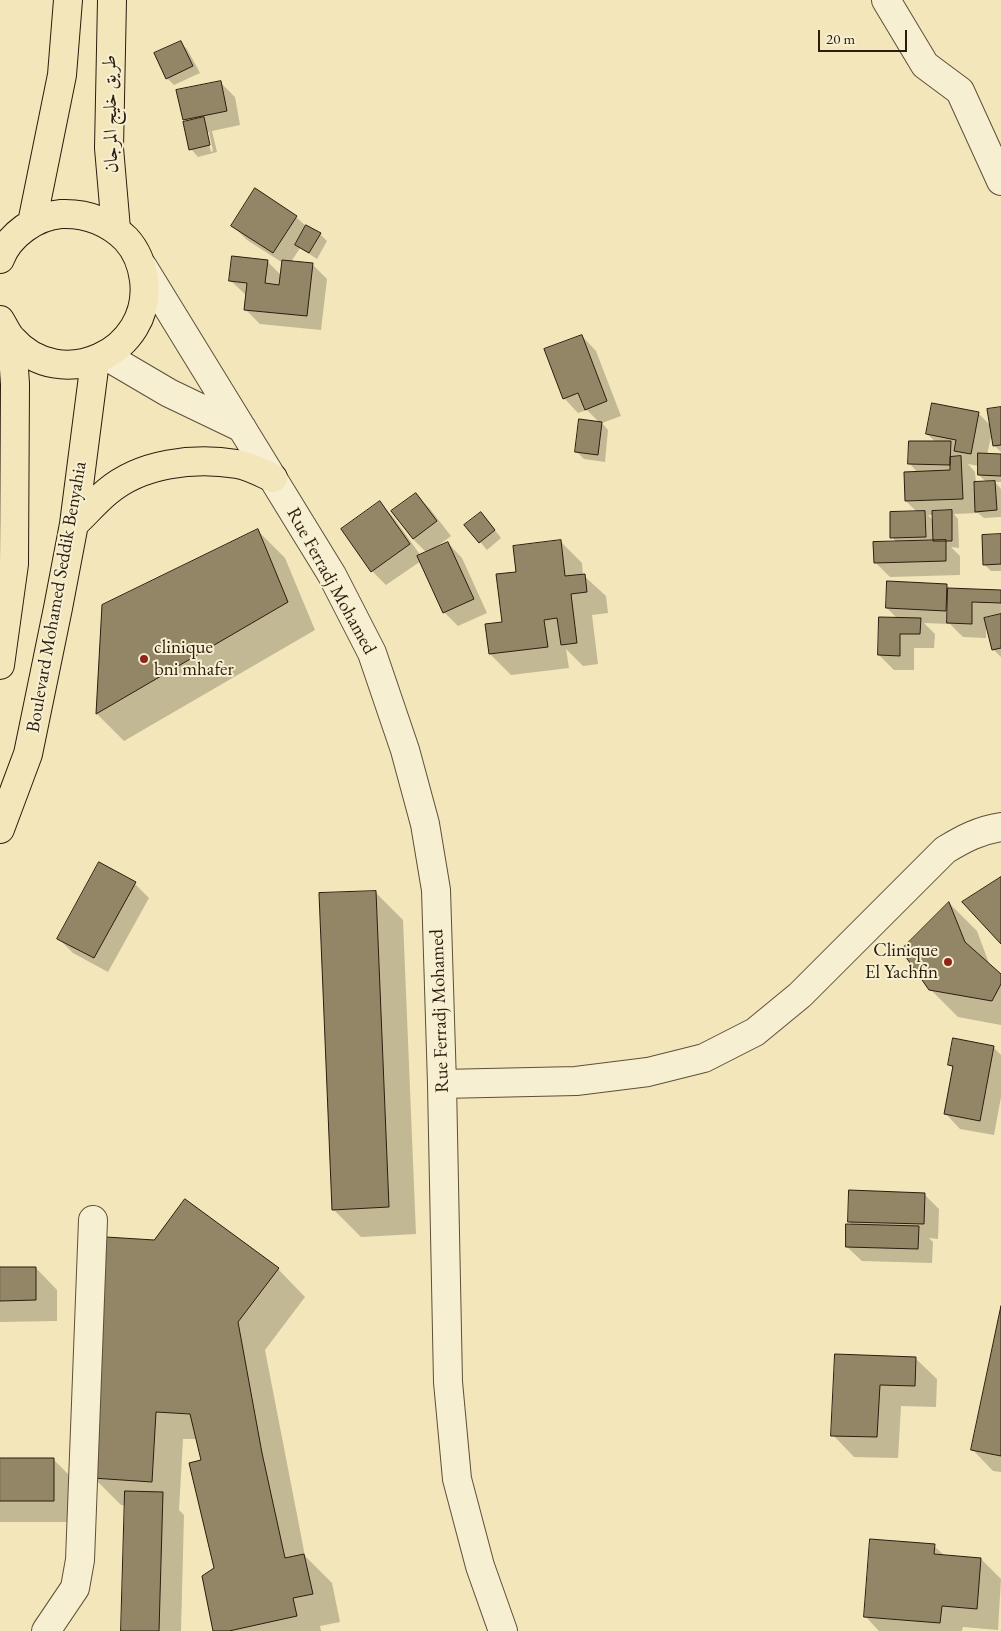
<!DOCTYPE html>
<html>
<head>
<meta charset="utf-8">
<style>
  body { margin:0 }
  #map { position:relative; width:1001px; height:1631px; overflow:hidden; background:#f3e6ba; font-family:"EB Garamond",serif }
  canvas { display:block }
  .scale { position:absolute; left:818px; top:30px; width:89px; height:22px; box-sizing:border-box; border:2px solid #2b1d0e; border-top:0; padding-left:6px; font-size:15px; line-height:18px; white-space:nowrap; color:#2b1d0e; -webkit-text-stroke:4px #f7efd2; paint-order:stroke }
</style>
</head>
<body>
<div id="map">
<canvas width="1001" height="1631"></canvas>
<div class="scale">20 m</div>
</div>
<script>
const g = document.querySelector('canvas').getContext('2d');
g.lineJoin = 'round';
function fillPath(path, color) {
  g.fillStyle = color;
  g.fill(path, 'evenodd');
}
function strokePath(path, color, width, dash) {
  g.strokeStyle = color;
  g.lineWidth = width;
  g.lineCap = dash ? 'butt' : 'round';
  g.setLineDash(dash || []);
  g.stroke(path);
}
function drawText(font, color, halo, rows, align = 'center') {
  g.font = font + ' "EB Garamond",Amiri,serif';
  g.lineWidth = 4;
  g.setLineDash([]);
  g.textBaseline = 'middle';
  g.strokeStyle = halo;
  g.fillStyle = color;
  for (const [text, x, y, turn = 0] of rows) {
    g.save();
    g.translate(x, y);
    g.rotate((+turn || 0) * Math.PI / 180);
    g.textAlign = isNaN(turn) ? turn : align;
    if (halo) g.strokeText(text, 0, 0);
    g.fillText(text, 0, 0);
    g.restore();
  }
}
fillPath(new Path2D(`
  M180 42 187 49 200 73 174 85 167 78 156 54Z
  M220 82 235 97 240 125 212 131 217 152 198 157 191 149 187 122 184 119ZM206 132H209L213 151 211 152Z
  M296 217 306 226 320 234 327 241 317 259 300 248 291 262 312 264 327 279 321 330 260 324 245 309 247 296 231 281 267 261 281 275 283 263 247 240 232 225Z
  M582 336 596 351 621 416 602 423 608 430 605 462 584 459 577 452 600 423 587 410 578 413 564 398Z
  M1001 408V452L995 446 992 432 987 455H1001V482H995L1001 489V517L984 518 978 513 954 514 958 519 959 548 951 547 960 556V575L890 577 875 562 897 543 892 537 917 512 906 501 918 473 910 464 936 442 927 434 978 413 991 426ZM968 464 979 466V475L987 483H976L975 472ZM928 515H934V521Z
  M416 494 430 509 451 536 435 548 448 543 462 558 487 613 458 626 444 612 421 561 386 585 372 571 380 503 394 518 421 556 427 553 413 539 393 511Z
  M488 521 501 538 487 550 466 525Z
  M258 531 285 558 315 630 124 741 97 714 103 605Z
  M1001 536V571H991L984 564Z
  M560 541 582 563 583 575 606 596 608 613 592 615 598 664 583 666 566 649 569 668 511 675 490 654 504 623 518 573Z
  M946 585 950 589 1001 591V657L993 649 986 626V638L963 637 950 624 924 623 935 634 934 648H914V670H894L879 655 898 619 887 608ZM987 616H995L986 619Z
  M135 884 149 898 108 972 73 953 59 939Z
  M376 893 403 920 416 1234 361 1237 333 1209Z
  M950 904 977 931 990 966 1001 975V1025L958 1017 930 989Z
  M993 1047 1001 1055V1097L994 1135 960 1129 946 1114 954 1069 950 1065Z
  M924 1194 939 1209 938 1239 929 1238 933 1242 932 1263 862 1261 847 1247 854 1226 849 1222Z
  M0 1268H36L57 1290V1321L0 1322Z
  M278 1269 305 1297 265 1350 305 1556 332 1583 340 1622 320 1626 321 1631H215V1569L202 1461 197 1439H183L179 1510 184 1515 181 1631H123L126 1506 121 1505 94 1478Z
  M1001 1312V1472L993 1471 972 1449Z
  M836 1355 915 1358 937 1379 936 1407 901 1406 898 1458 854 1457 833 1435Z
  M0 1459H53L75 1481V1522H0Z
  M934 1546 945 1556 981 1559 1001 1579 998 1630 963 1627 962 1631H879L865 1616Z`), '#0003');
const building = new Path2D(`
  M181 41 193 66 166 79 154 53Z
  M221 81 227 111 183 120 176 90Z
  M204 117 210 145 189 150 183 122Z
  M255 188 297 216 273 253 231 226Z
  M306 225 321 233 309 253 295 245Z
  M232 256 268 260 265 283 279 285 282 260 313 263 307 316 244 310 247 283 229 281Z
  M582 335 607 401 585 410 578 393 563 399 544 349Z
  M932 403 979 412 971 454 954 451 956 440 926 434Z
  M1001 407V445L993 446 987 409Z
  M579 419 602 422 598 455 575 452Z
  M909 441H951L950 465 908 464Z
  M978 453 1001 454V476L978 475Z
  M961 456 963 499 905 501 904 472 950 470V457Z
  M995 481 997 510 975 512 974 482Z
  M416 493 437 521 413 539 391 511Z
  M380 501 410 544 371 572 341 529Z
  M952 510V541H933L932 511Z
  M925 511 926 537 890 538V512Z
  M481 512 495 530 479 543 464 525Z
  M258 529 288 602 96 714 102 605Z
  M1001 534V564L983 565 982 535Z
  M561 540 565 576 585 574 587 592 571 594 577 643 561 645 557 618 544 620 548 647 489 654 485 624 502 622 496 574 516 572 513 546Z
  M946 540V561L874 563 873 542Z
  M448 542 474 599 443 613 417 556Z
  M887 581 947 584 946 611 886 608Z
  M948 588 1001 590V603L972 602V624L947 623Z
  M1001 614V648L992 650 984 618Z
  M879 617 921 618 920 634H900V656L878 655Z
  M99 862 136 882 94 958 57 939Z
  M1001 877V944L962 902Z
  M376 891 389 1207 332 1210 319 893Z
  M949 902 965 942 1001 974V984L992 1001 929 990 901 950Z
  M953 1038 994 1046 980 1121 944 1114 953 1066 948 1065Z
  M849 1190 925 1193 924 1224 848 1222Z
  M185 1199 279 1268 238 1322 262 1453 285 1558 304 1554 313 1594 293 1598 297 1616 229 1631H213L202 1576 214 1568 189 1463 201 1460 190 1414 156 1412 152 1482 92 1478 106 1237 154 1240Z
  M846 1224 919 1226 918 1249 846 1247Z
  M0 1267H36V1300L0 1301Z
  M1001 1306V1456L971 1450Z
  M835 1354 916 1357 915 1386 880 1385 877 1437 831 1436Z
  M0 1458H54V1501H0Z
  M125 1491 163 1492 159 1631H121Z
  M870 1539 935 1544 934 1554 981 1558 977 1609 942 1606 940 1623 864 1617Z`);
fillPath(building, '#938667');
strokePath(building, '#2b1d0e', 1);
const minor = new Path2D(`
  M886 0 925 65 960 91 1001 181
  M143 267 332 575 372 653 405 750 425 824 436 890 442 1084 448 1382 457 1479 480 1566 503 1631
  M106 356 169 393 242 428
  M442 1084 576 1081 648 1072 704 1058 755 1032 800 995 945 850C963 839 980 830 1001 827
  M46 1631 75 1588 80 1560 93 1220`);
const major = new Path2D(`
  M112 0 109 148 116 229
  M32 223 62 75 68 0
  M0 259C9 235 36 216 61 214 86 213 108 221 126 239 136 250 142 264 144 280 153 352 61 395 12 339 7 334 4 326 0 320
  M74 524C85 514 95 502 107 492 141 463 194 457 237 464 249 466 262 473 273 478
  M0 665 14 564 15 384 12 339
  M0 829 28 754 58 608 74 524 95 361`);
strokePath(minor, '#5d4f39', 30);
strokePath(major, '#2b1d0e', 30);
strokePath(minor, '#f7efd2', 28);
strokePath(major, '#f3e6ba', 28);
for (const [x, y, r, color] of [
  [144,659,5,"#8f2418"],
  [948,962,5,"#8f2418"]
]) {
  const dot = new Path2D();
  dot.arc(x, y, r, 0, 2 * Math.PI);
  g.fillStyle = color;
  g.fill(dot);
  strokePath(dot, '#f7efd2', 2);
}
drawText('19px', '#2b1d0e', '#f7efd2', [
  ["طريق خليج المرجان",111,114,-91],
  ["Rue Ferradj Mohamed",331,581,61],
  ["Boulevard Mohamed Seddik Benyahia",57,597,-80],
  ["Rue Ferradj Mohamed",440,1011,-92]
]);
drawText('19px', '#2b1d0e', '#f7efd2', [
  ["clinique",154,648],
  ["bni mhafer",154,670],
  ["Clinique",938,951,"right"],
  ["El Yachfin",938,973,"right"]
], 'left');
</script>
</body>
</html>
